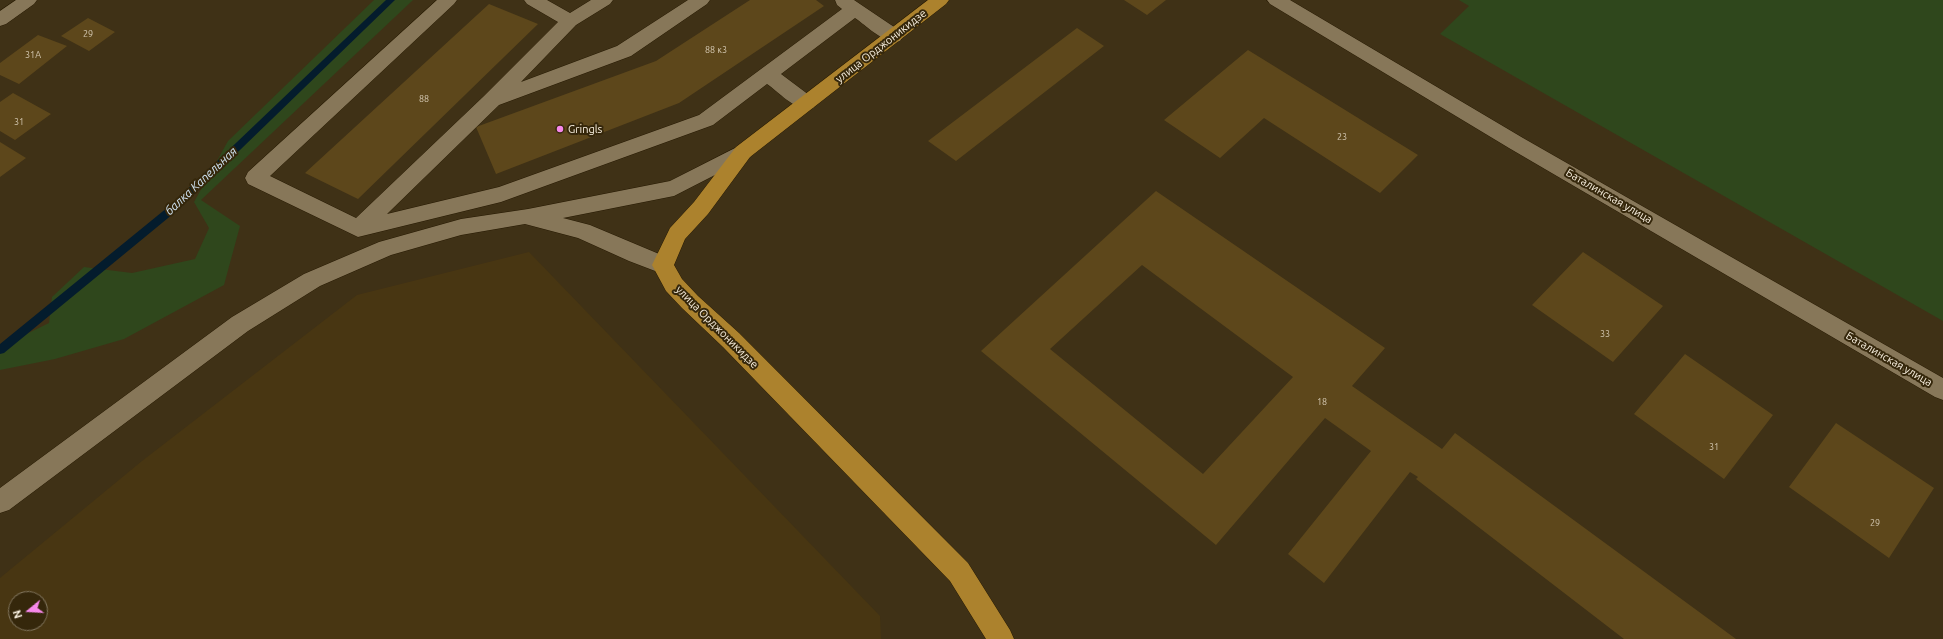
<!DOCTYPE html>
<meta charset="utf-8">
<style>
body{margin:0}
#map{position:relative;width:1943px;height:639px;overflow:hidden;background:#3f3116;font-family:Ubuntu,sans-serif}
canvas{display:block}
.north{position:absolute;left:8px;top:591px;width:40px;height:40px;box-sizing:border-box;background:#35270b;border:1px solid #837760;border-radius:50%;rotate:252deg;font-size:11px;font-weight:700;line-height:16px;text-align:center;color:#f9f0e0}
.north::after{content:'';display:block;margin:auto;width:14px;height:18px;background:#f788eb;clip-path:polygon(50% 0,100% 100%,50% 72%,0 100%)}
</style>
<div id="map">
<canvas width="1943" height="639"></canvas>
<div class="north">N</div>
</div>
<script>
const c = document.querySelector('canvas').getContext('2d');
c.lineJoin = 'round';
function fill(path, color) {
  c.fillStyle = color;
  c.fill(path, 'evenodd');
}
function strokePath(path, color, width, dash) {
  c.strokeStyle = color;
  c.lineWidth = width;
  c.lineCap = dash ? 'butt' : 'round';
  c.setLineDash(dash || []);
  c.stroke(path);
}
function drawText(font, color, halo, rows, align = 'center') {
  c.font = font + ' Ubuntu,sans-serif';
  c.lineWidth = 4;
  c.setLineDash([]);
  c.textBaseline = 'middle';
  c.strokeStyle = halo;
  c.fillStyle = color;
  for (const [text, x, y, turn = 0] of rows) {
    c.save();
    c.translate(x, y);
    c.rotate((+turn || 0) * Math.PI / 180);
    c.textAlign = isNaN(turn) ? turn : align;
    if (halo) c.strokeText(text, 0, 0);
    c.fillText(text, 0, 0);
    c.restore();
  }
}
const built = new Path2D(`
 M529,252l351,364 1,23h-881v-61l142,-117 215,-166zM16,599h24v24h-24z`);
const green = new Path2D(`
 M374,0h39l-212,200 39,26 -16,59 -100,54 -69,20 -55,11v-23l49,-24 3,-26 32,-30 48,6 63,-14 14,-31 -15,-26 34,-61z
 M1459,0h484v321l-503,-287 29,-28z`);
const stream = new Path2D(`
 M386,0h9l-216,209 -175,144 -4,1v-10l173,-141z`);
const building = new Path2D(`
 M750,0h66l8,6 -145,97 -183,71 -20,-47 180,-66z
 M1124,0h42l-19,15z
 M489,4l49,20 -180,175 -53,-26z
 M88,18l27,14 -26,19 -28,-15z
 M1077,28l27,18 -148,115 -28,-20z
 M38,35l29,11 -48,38 -19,-9v-12z
 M1248,50l170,105 -38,38 -116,-75 -44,40 -56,-38z
 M13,93l38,21 -36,26 -15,-9v-29z
 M0,142l26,16 -26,19z
 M1156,191l229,157 -33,38 90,63 13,-16 281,206h-112l-208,-160 2,-2 -8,-5 -86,111 -36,-29 83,-103 -46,-33 -109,127 -235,-194zM1142,265l151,112 -90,97 -153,-125z
 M1583,252l80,54 -50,56 -81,-57z
 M1685,354l88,61 -49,64 -90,-65z
 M1836,423l98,65 -45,70 -100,-71z`);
const minor = new Path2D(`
 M16,0h21l-3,4 -28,20 -6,2v-15z
 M437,0h20l-3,4 -184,172 86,42 128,-122 74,-74 -31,-18 -3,-4h23l23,13 21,-13h22l-3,4 -34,21 -55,57 96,-36 71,-46h22l-3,4 -76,52 -132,49 -112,109 112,-27 200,-72 143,-106 -5,-4 -2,-5h19l46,31 3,5 -3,5c-15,4 -32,-14 -45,-23l-74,56 32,24 3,5 -3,5c-16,5 -33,-15 -46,-24l-54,41 -212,77 -143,35 -110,-53 -3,-6 3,-6z
 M1267,0h23l233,138 420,240v22l-8,-3 -426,-249 -239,-144z
 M743,144l7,3 3,5 -3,5 -76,39 -111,22 27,7 81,34 3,6 -3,6 -8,3 -34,-13 -51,-23 -53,-14 -64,11 -70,20 -71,31 -72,45 -239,179 -9,3v-25l232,-171 72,-43 75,-32 82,-23 67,-10 142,-28z`);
const major = new Path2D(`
 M928,0h21l-3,4 -196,153 -42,57 -23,25 -11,26 8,14 16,17 41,37 229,230 42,67 4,9h-28l-36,-58 -227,-234 -41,-39 -16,-17 -14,-26 18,-37 24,-26 42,-55z`);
const markers = [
 [560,129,4,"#f788eb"]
];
const numberNames = [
 ["29",88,34],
 ["88 к3",716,50],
 ["31А",33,55],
 ["88",424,99],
 ["31",19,122],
 ["23",1342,137],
 ["33",1605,334],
 ["18",1322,402],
 ["31",1714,447],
 ["29",1875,523]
];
const streetNames = [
 ["улица Орджоникидзе",881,46,-38],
 ["Баталинская улица",1609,196,30],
 ["улица Орджоникидзе",717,327,45],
 ["Баталинская улица",1889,359,30]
];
const poiNames = [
 ["Gringls",568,129]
];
const waterNames = [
 ["балка Капельная",201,181,-43]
];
fill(built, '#483612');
fill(green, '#2f471c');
fill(stream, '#041c2d');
fill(building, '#5d471b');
strokePath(minor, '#261900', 1);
strokePath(major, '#261900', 1);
fill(minor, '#877759');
fill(major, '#ac822d');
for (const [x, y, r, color] of markers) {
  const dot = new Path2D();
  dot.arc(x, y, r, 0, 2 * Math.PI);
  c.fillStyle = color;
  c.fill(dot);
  strokePath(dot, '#35270b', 1.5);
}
drawText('9px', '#d2c6af', null, numberNames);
drawText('11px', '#f9f0e0', '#35270b', streetNames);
drawText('11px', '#f9f0e0', '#35270b', poiNames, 'left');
drawText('italic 12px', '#d1e4f3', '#35270b', waterNames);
</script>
